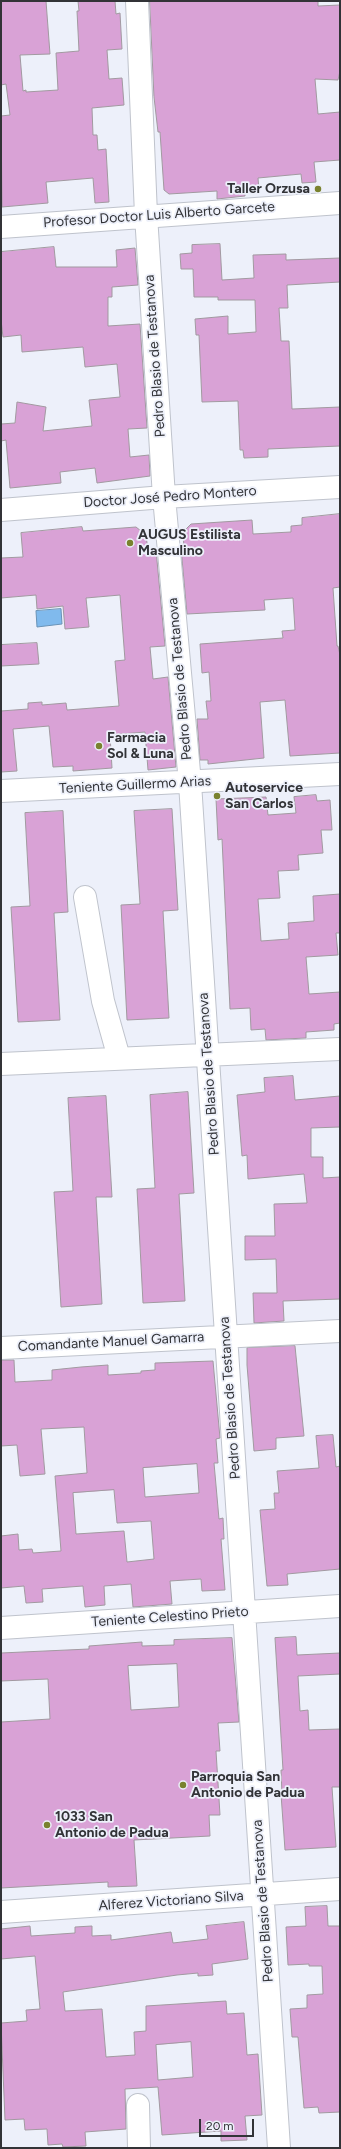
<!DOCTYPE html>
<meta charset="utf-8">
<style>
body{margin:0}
#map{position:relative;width:341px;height:2149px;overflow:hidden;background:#edf0fa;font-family:Figtree,sans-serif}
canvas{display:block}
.frame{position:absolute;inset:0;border:2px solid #323337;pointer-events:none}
.scale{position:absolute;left:199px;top:2119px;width:55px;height:18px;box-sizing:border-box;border:2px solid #323337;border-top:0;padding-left:5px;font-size:12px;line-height:14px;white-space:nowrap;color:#323337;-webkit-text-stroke:3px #edf0fa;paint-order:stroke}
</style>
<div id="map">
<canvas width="341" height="2149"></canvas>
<div class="frame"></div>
<div class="scale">20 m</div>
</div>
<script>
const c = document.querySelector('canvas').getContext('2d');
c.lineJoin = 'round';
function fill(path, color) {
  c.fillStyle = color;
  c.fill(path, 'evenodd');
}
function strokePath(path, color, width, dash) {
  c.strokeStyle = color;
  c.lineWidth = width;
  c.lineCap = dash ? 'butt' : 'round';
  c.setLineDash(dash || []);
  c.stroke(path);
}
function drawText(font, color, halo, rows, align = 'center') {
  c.font = font + ' Figtree,sans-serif';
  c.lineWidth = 3.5;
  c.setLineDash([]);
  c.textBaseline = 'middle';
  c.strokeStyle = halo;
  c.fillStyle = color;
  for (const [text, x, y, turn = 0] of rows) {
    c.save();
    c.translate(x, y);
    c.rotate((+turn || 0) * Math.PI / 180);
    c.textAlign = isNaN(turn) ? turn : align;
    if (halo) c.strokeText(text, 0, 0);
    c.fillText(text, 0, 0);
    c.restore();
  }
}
const water = new Path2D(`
 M61,609l1,15 -25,3 -1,-16z`);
const building = new Path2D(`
 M1,1h45l4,53 -30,1 3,36 3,-1v2l32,-2 -2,-37 23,-2 -2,-40h2l-1,-10h37l1,13 4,-1 2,36 -15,1 2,29 13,-1 2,27 -32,3 1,27h4l1,15 8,-1 3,53 -14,1 -2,-25 -47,4 2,21 -46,4 -1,-91 9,-1 -4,-31 -5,1z
 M150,1h168v5l22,-1v66l-2,9 -23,-1 3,35 22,-2v48l-26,2 2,20 -14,1 -1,-9 -43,4 1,12 -14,1v5l-28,3v-8l-48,3 -5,-4 -4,-58h-2l-4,-35z
 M220,244l2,36 32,-2 -1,-23 33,-1v6l54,-2v24l-53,3 1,23h-9l2,33h8l3,68 48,-2v39l-72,3v8l-24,1 -1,-8h-3l-2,-49 -36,1 -3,-67h-3l-1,-16 33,-3v18l28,-2 -1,-32h-37v-3h-24l-1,-28h-12l-1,-15 12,-1v-8z
 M54,247l2,20h61l-1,-17 19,-2 3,37 -26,2v10h-4v29l32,-2 7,104 -19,1 2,28 19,-2 1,21 -53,7 -2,-15 -35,4 1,11 -51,5 -4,-48 -5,1v-17l14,-1 2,-21 29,5 -3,24 49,-5 -3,-26 31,-3 -3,-33 -32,3 -2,-20 -61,5 -1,-17 -18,2 -2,-17v-68z
 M340,514v73l-7,1 4,58h1l2,9v98l-50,3 -5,-56 -25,2 4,56 -56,6v-4h-8l-3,-41h11l-2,-18h5l-2,-29 -7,1 -2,-29 83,-6 -1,-7 13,-1 -2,-32 -29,2 1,10 -78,4 -6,-66h3l-1,-16 8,-8 61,-4 1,14 38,-2v-6l11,-1v-7z
 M82,527l1,4 53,-4 10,8 2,16 8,-1 9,96 -15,1 3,32 15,-2 8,90 -28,3 -3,-38 -35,3 2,33 -39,3v-5l-20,1 -4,-41 -36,3 4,42 -16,1v-61l27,-2v-6l14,-1v3l24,-2 1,7 52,-4 -4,-45 10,-1 -5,-65 -34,3 3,29 -24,2 -2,-23 -26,3 -1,-14 -35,3v-40l22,-1 -2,-24z
 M37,643l2,21 -38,2v-21z
 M316,795l1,6 13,-1 2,30h-11l2,23 -25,2 1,15 -21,1 2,27 -22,1 3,42 28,-2 -1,-16 26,-2 -1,-25 27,-2v39h-4l2,22 -32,2 3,37 31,-2v31l-6,1v6l-28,2v6l-40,2 -1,-11 -14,1 -1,-22 -20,1 -8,-170 -4,1 -2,-41 50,-2 2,18 28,-2 -2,-16z
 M172,809l6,101 -15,1 6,107 -42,2 -6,-115 19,-1 -6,-93z
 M63,811l5,101 -14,1 6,107 -42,2 -7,-115 19,-1 -5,-93z
 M293,1076l2,24 45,-4v31l-29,1v29h12v21l17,-1v122l-57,2 1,20 -30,2 -1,-30h24l-1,-34 -31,1v-24h30l-1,-32 33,-1 -3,-29 -56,5 -1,-24 -5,1 -5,-61 28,-3 -1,-14z
 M188,1092l6,101 -15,1 6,107 -42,2 -6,-114 18,-1 -5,-93z
 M106,1096l6,101h-16l6,107 -41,3 -7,-115 19,-1 -5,-93z
 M295,1346l9,90 -28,2v11l-22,2 -7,-86v-17z
 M1,1360h13l1,22 37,-2v-10l29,-3 27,-2v10l33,-2v-2l14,-1v-7l58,-2 7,77 -4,1 2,24h-4l5,56 4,-1 1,21h-3l4,51 -23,1 -1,-12 -31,2 2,23 -39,3 -2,-23 -27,2 1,19 -20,2 -2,-21 -41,3 1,13 -17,1 -2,-17 -23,2v-52l17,-2 1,16 13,-1 1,4 28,-2 -6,-75 32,-3 -3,-46 -43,2 4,45 -25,2 -3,-31 -16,1zM197,1464l2,29 -54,4 -2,-29zM114,1490l3,33 34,-2 3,38 -27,3 -3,-31 -48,3 -3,-41z
 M333,1435l3,32 4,-1v103l-53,5 1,11 -21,1 -7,-76 15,-1 -1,-16h5l-2,-22 42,-3 -3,-32z
 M296,1637l1,18 43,-2v21l-42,2 2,35 8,-1 1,20 31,-1v58h-8l4,60 -51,3 -4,-56h1l-1,-24h2l-8,-132z
 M232,1638l7,84 -21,1 2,28h-4l4,64h-11l1,21 -76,4 3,46 -29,1v-5l-107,6v-166l49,-3 -2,-40 -47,2v-28l88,-4v-3l53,-4v4l32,-1v-5zM177,1664l2,43 -48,3 -3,-44z
 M327,1906l1,20h12v186l-21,1 -1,-6 -14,1 -6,-71h-6l-2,-28 17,-1v-13l16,-1 -1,-28h-13v-2l-21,1 -2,-38 20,-1 -1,-19z
 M244,1922l4,37 -36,5 1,11 -15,1v-3l-21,2 -114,17 2,19 37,-2 4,48 29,-2 -1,-23 12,-1v-25l80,-5 1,13 17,-1 3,42 11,-1 4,61 -17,1 2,24 -26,1v-10l-59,4 -4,-48 -33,2 1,40 -41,3 1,14 -23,1 -1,-3 -14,1 -1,-16 -22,1 -1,-11 -19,1 -4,-97 26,-2 -1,-11 14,-1 -5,-53 -34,3v-30l29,-3 1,10 44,-3v-6l17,-1v10l19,-1v5l60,-8 2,11 35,-4 -2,-13zM191,2042l2,35 -35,3 -2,-35z`);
const minor = new Path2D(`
 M137,1l9,214 18,282 26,286 89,1365
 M1,227l339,-24
 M1,510l163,-13 176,-10
 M1,791l339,-17
 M85,897l18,104 16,57
 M1,1064l339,-15
 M1,1348l339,-17
 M1,1628l339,-22
 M1,1912l339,-23
 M138,2105l1,43`);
const markers = [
 [318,189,4,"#79822e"],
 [130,543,4,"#79822e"],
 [99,746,4,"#79822e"],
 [217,796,4,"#79822e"],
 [183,1785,4,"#79822e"],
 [47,1825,4,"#79822e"]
];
const poiNames = [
 ["Taller Orzusa",310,189,"right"],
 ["AUGUS Estilista",138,535],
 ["Masculino",138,551],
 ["Farmacia",107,738],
 ["Sol & Luna",107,754],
 ["Autoservice",225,788],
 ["San Carlos",225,804],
 ["Parroquia San",191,1777],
 ["Antonio de Padua",191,1793],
 ["1033 San",55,1817],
 ["Antonio de Padua",55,1833]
];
const streetNames = [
 ["Profesor Doctor Luis Alberto Garcete",159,215,-4],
 ["Pedro Blasio de Testanova",155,356,-94],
 ["Doctor José Pedro Montero",170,497,-4],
 ["Pedro Blasio de Testanova",180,679,-95],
 ["Teniente Guillermo Arias",135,785,-3],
 ["Pedro Blasio de Testanova",209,1074,-94],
 ["Comandante Manuel Gamarra",111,1342,-3],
 ["Pedro Blasio de Testanova",230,1398,-94],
 ["Teniente Celestino Prieto",170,1617,-4],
 ["Alferez Victoriano Silva",171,1901,-4],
 ["Pedro Blasio de Testanova",263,1901,-94]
];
fill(water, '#80baed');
strokePath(water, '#6992b6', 1);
fill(building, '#d9a2d6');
strokePath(building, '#a199a0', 1);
strokePath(minor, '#bfc3cc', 24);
strokePath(minor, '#fff', 22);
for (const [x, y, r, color] of markers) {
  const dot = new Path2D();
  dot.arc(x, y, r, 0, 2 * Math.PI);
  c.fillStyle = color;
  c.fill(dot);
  strokePath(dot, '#edf0fa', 1.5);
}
drawText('bold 14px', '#323337', '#edf0fa', poiNames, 'left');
drawText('14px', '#323337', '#edf0fa', streetNames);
</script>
